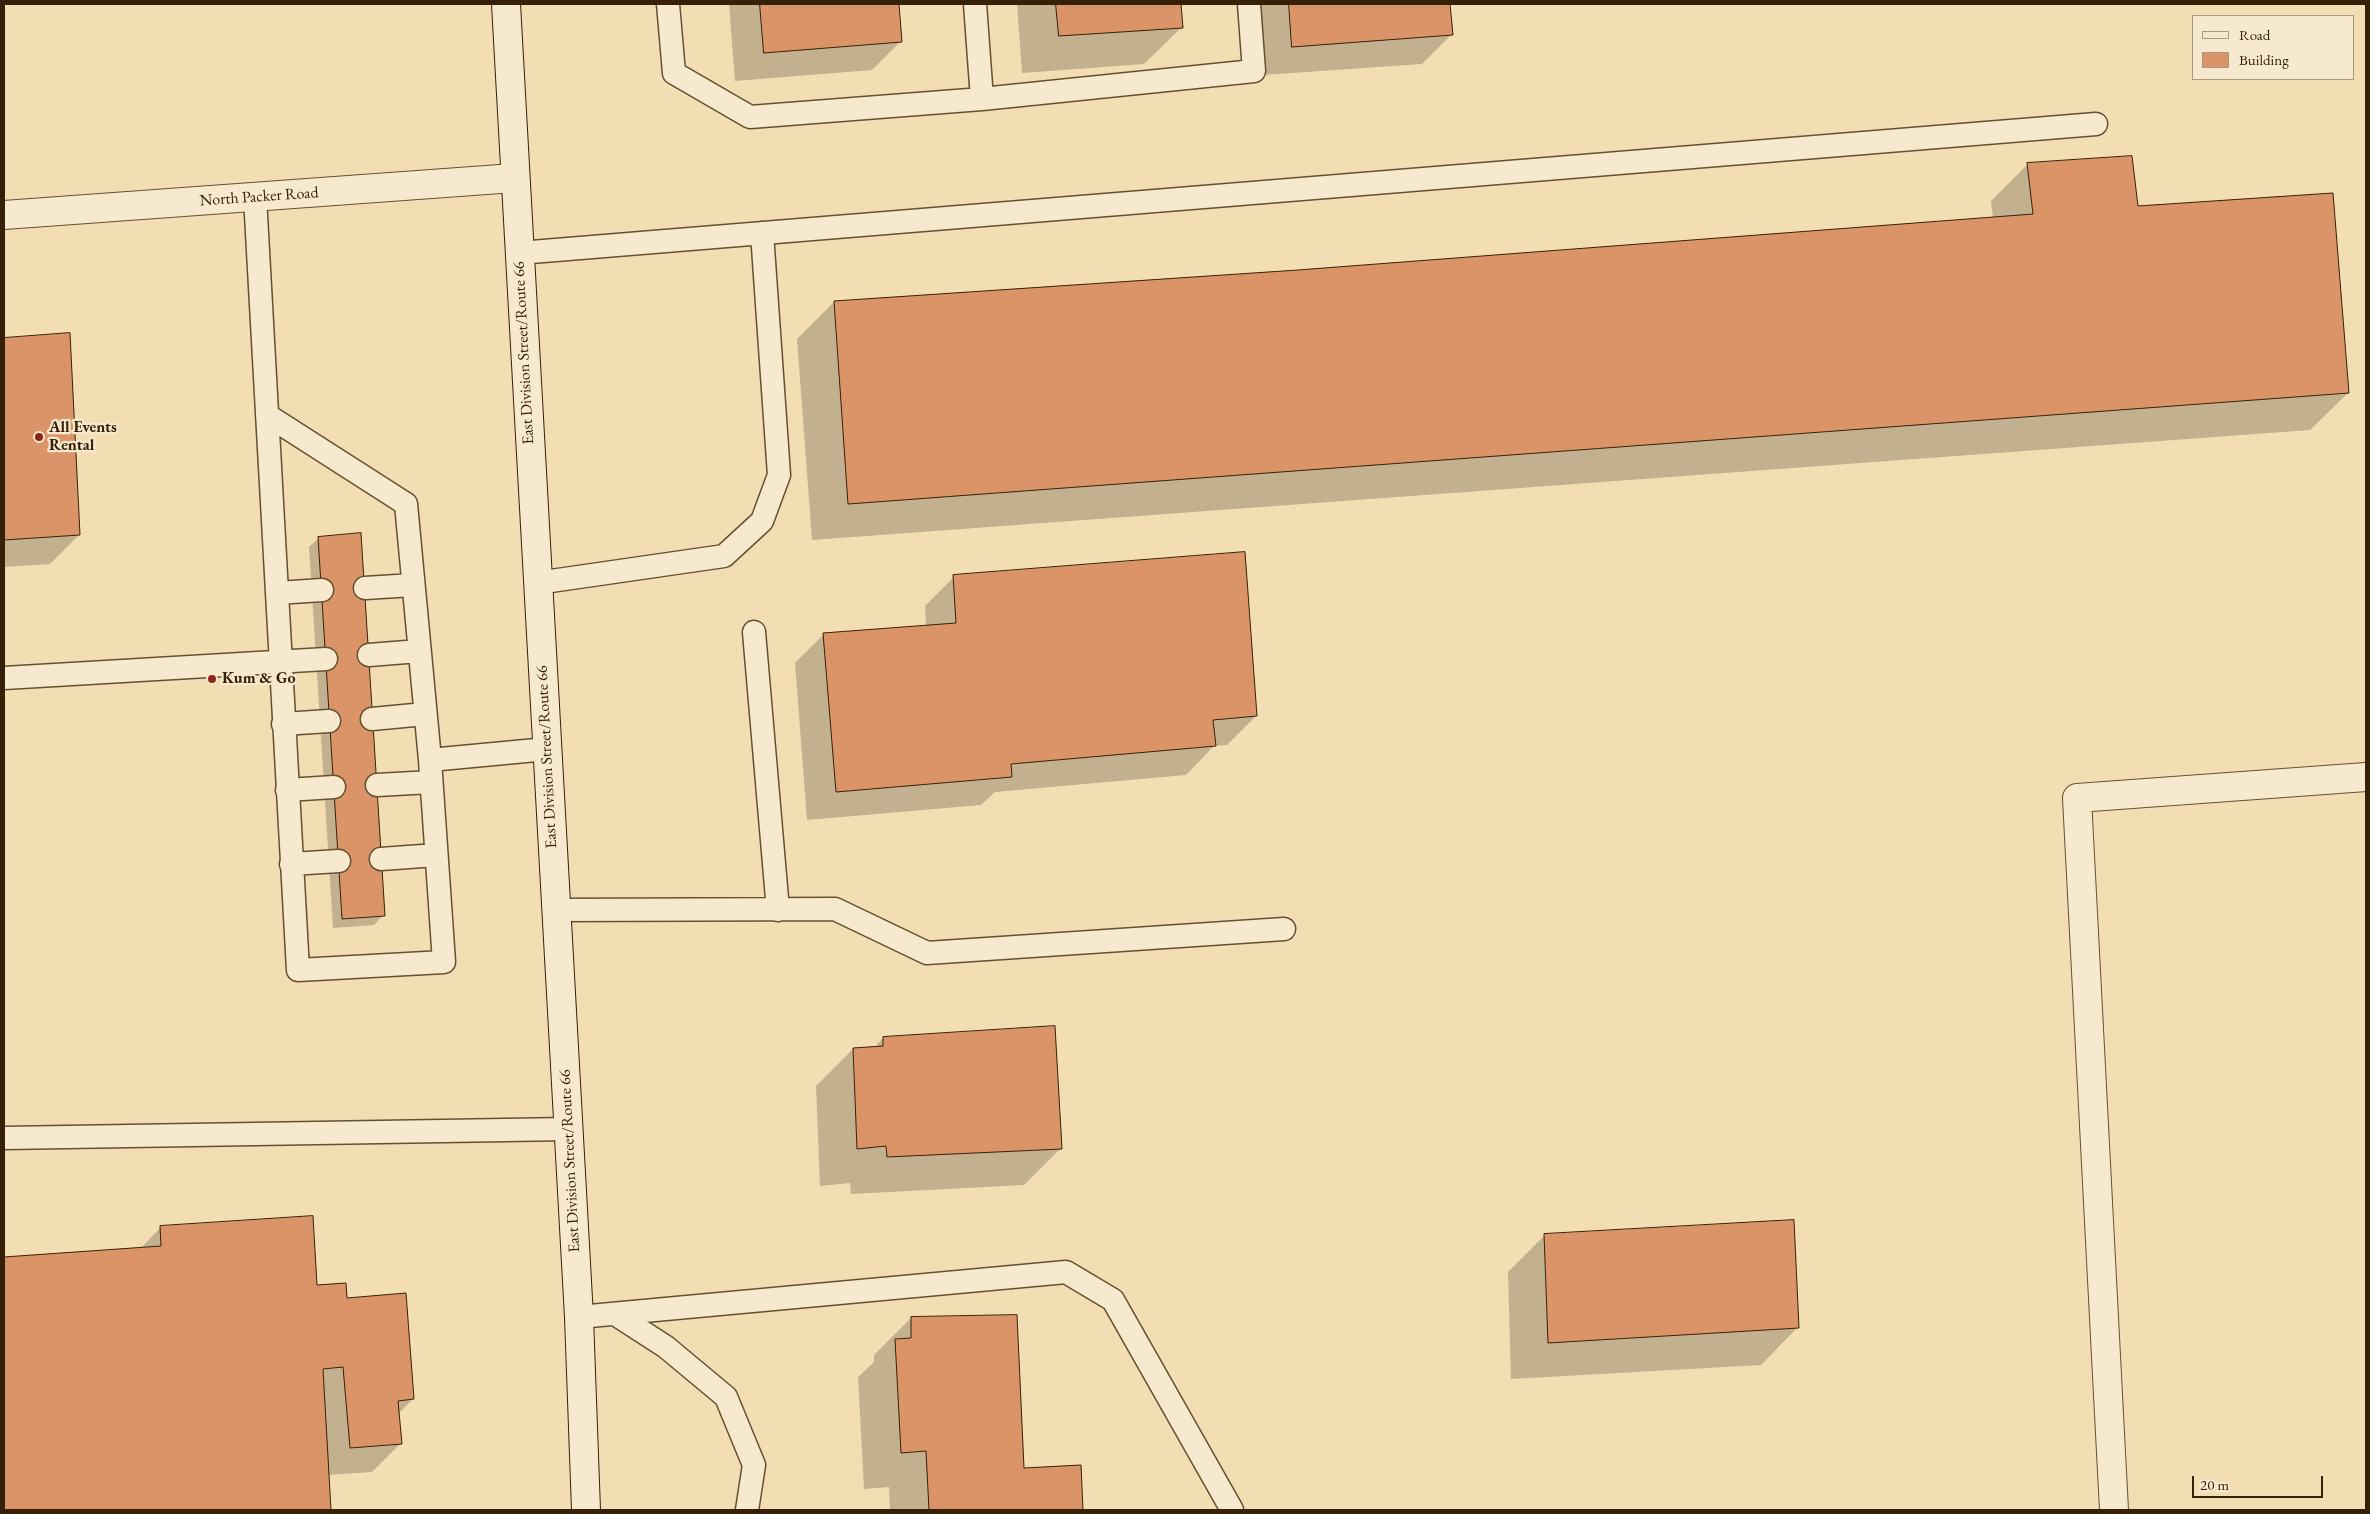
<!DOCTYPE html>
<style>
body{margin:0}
#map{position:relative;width:2370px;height:1514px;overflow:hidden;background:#f3ddb2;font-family:"EB Garamond",serif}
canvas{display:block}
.frame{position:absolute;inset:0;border:5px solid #362108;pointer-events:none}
.legend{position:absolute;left:2192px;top:15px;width:162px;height:65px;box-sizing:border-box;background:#f7e9cd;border:1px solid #aa997e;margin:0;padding:6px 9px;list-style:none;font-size:15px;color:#362108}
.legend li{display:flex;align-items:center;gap:10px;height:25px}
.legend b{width:25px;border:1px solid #aa997e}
.scale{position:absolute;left:2192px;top:1476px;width:131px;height:22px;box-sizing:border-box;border:2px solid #362108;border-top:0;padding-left:6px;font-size:15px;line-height:18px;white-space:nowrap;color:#362108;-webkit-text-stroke:4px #f7e9cd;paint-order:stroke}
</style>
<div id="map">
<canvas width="2370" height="1514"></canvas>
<div class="frame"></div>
<ul class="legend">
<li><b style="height:6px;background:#f7e9cd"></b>Road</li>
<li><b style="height:14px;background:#db9468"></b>Building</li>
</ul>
<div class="scale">20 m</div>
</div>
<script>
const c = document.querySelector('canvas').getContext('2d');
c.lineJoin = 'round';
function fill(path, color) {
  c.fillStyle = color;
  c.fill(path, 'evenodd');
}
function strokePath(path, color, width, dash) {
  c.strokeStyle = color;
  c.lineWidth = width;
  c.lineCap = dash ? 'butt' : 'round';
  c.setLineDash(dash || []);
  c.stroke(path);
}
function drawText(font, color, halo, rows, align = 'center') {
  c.font = font + ' "EB Garamond",serif';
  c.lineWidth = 4.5;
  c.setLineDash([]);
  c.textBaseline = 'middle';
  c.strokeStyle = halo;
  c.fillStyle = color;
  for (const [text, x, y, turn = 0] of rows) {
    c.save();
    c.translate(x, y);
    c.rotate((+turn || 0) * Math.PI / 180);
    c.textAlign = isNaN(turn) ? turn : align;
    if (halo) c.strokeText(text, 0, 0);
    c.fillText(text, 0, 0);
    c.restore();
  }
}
const shadow = new Path2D(`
 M729,4h169l3,37 -29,29 -137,11z
 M1017,4h163l2,23 -38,37 -122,9z
 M1258,4h191l2,31 -29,29 -159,11z
 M2028,164l109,44 211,185 -38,37 -1498,110 -15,-201 37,-37 464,-31 695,-53 -2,-17z
 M68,335l11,200 -29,29 -46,3v-228z
 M319,538l64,377 -9,10 -41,3 -24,-381z
 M954,577l302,139 -29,29 -13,1 -28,29 -191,17 -14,13 -174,15 -12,-157 29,-29 102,-8 -1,-20z
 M883,1038l178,110 -37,37 -173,9 -1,-11 -30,3 -4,-100 37,-37 21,-1z
 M161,1227l185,72 67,100 -15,15 3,29 -29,29 -44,3 2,35h-326v-252l136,-9z
 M1545,1235l253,92 -37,38 -250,14 -3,-107z
 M911,1318l111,151 57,-2 2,43h-191l-1,-23 -25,2 -6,-112 16,-15v-7z`);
const building = new Path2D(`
 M760,4h139l3,38 -138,11z
 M1056,4h125l2,24 -124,8z
 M1289,4h161l3,31 -161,12z
 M2132,156l6,50 195,-13 16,200 -1501,111 -14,-203 464,-31 735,-56 -6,-51z
 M70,333l10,202 -76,5v-202z
 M361,533l24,383 -43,3 -24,-382z
 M1245,552l12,164 -44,4 3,26 -205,18 1,13 -176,15 -13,-159 133,-10 -3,-48z
 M1055,1026l7,123 -175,8 -1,-11 -29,3 -4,-101 30,-2v-9z
 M313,1216l4,69 29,-2 1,15 59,-5 8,106 -16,2 4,43 -52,4 -7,-81 -20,2 8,141h-327v-253l157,-11 -1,-20z
 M1794,1220l5,108 -251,15 -4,-109z
 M1017,1315l7,153 57,-3 2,45h-154l-3,-59 -25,2 -6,-114 16,-1v-21z`);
const service = new Path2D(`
 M668,4l6,69 76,44 232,-18 272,-28 -5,-67
 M975,4l7,95
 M255,197l43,773 146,-8 -14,-202
 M519,253l1577,-129
 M267,415l139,89 24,256 117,-11
 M537,583l187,-27 38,-35 17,-46 -17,-242
 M365,588l48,-3
 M277,593l45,-3
 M754,632l24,278
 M369,655l50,-4
 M4,678l322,-19
 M372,719l53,-5
 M283,724l46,-3
 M377,785l54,-3
 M287,790l47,-3
 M381,859l55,-4
 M291,864l48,-3
 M556,910l279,-1 92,44 357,-24
 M4,1138l564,-9
 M615,1314l51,33 60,50 28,68 -7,45
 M579,1317l487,-45 47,28 119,210`);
const minor = new Path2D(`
 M2114,1510l-37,-712 289,-21`);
const tertiary = new Path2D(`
 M4,215l510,-37`);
const secondary = new Path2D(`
 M506,4l73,1313 7,193`);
const markers = [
 [39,437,5,"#8f2418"],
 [212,679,5,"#8f2418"]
];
const streetNames = [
 ["North Packer Road",259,197,-4],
 ["East Division Street/Route 66",524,353,-93],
 ["East Division Street/Route 66",547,757,-93],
 ["East Division Street/Route 66",570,1161,-93]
];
const poiNames = [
 ["All Events",49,428],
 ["Rental",49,446],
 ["Kum & Go",222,679]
];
fill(shadow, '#0003');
fill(building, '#db9468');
strokePath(building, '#362108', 1);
strokePath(service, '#655032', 25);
strokePath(minor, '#655032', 30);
strokePath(tertiary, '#655032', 30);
strokePath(secondary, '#362108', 30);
strokePath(service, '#f7e9cd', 22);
strokePath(minor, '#f7e9cd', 28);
strokePath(tertiary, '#f7e9cd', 28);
strokePath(secondary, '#f7e9cd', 28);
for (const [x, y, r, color] of markers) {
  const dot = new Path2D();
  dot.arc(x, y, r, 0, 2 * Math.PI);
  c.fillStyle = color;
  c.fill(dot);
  strokePath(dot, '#f7e9cd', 2);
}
drawText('16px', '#362108', '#f7e9cd', streetNames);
drawText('bold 16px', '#362108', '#f7e9cd', poiNames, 'left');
</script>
